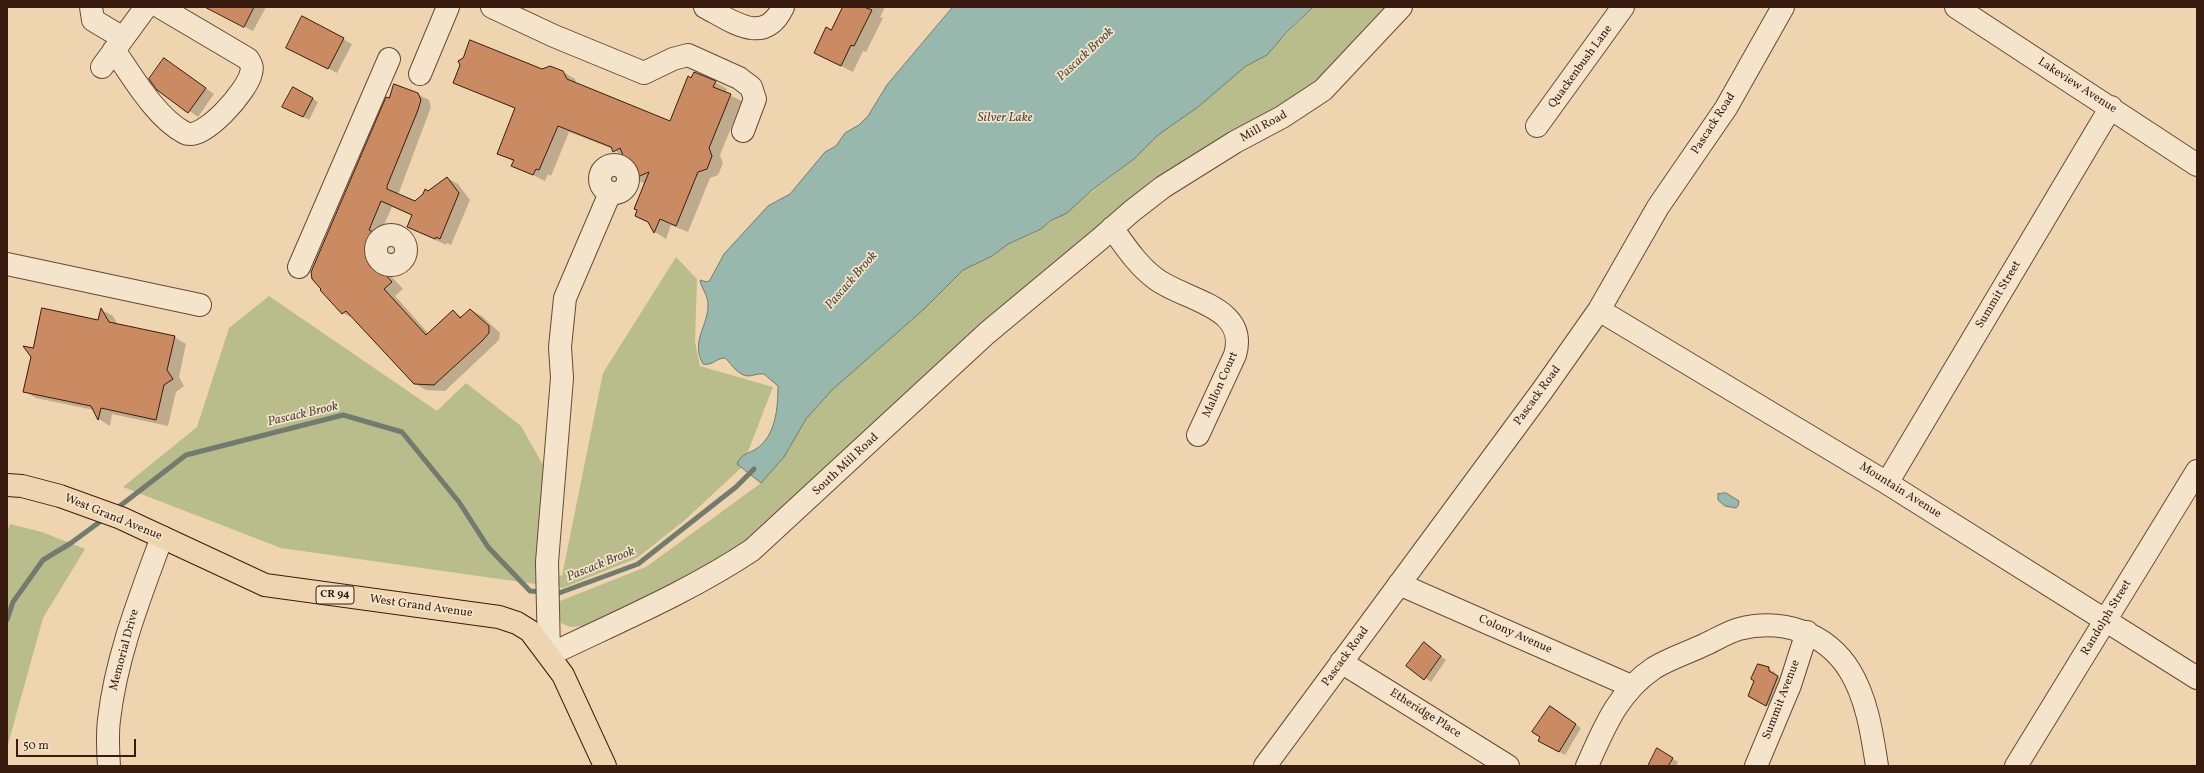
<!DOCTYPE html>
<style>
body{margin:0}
#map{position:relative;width:2204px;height:773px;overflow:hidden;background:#eed5af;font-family:Vollkorn,serif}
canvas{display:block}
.frame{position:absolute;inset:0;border:8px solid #391c0f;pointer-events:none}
.scale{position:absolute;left:16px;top:739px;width:120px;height:18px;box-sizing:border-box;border:2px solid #391c0f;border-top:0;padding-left:5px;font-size:12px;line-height:14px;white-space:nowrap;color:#391c0f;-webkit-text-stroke:3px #f4e4cb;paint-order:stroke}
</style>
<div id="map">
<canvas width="2204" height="773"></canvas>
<div class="frame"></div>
<div class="scale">50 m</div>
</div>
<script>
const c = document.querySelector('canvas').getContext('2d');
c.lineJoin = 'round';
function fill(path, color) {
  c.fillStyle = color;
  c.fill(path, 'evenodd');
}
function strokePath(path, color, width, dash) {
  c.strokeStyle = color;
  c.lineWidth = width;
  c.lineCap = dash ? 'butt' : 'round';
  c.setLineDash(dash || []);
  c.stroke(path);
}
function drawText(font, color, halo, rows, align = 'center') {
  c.font = font + ' Vollkorn,serif';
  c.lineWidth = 3.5;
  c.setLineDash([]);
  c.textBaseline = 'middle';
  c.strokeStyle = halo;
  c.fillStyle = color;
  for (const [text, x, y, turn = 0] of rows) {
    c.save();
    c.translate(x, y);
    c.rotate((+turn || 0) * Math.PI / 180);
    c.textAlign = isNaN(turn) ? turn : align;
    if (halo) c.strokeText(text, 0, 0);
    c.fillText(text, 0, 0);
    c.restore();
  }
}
const green = new Path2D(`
 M1313,7h74l-53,59 -40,31 -141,82 -212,184 -180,172 -58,39 -119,52 -14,1 -9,-4 -3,-11 2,-11 86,-34 115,-84 23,-26 22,-38 26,-29 92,-81 39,-39 29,-14 16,-12 26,-11 43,-30 57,-44 24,-24 40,-28 48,-41 17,-9z
 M676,257l21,22 -2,63 5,24 73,21 -31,80 -57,53 -48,38 -74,30 -282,-40 -158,-61 74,-60 32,-99 40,-32 168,115 29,-28 55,43 26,46 -7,98 22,6 41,-203z
 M10,524l32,8 43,17 -42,69 -36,130v-216z`);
const water = new Path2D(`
 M953,7h360l-28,27 -18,21 -21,11 -48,41 -40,28 -24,24 -42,31 -25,23 -17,8 -9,8 -33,15 -16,12 -29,14 -39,39 -92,81 -26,29 -22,38 -23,26 -24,-19c3,-9 12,-11 19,-15 20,-13 22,-42 22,-63l-14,-12c-6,-1 -11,2 -16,2 -11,-1 -16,-12 -23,-18 -9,0 -12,8 -22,6 -13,-23 6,-39 5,-60 0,-9 -7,-16 -8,-24l7,2 3,-2 14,-26 44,-48 22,-12 35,-42 11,-6 9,-13 14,-8 9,-9 19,-31z
 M1726,493l13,8 -1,5 -2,2 -11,-2 -7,-6v-6z`);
const shadow = new Path2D(`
 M207,7h59l-13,24z
 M844,7h41l-5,10 3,1 -17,34 -3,-1 -10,21 -26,-13 5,-28z
 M343,39l9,5 -15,29 -42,-22z
 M164,59l50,35 -16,23 -40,-28z
 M542,70l21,2 12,7 2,6 93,37 45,-40 12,7 -2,4 17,8 -22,54 3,8 -5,12 -8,3 -22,54 -17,-7 -5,14 -11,-7 -5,-9 -14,-7 9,-32 -11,-6 -9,-20 -12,-9 -44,-17 -18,44 -3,-2 -3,7 -33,-16 2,-3 -16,-9 18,-44 -62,-27z
 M417,94l12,6 2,7 -33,88 17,7 32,-24 11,6 12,16 -19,45 -4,-2 -1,2 -38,-18 5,-11 -21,-9 -13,29 7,4 -3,7 17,19 -10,9 13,14 -8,7 34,38 24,-22 10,5 8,-7 11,6 18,17 -1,7 -54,51 -19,-1 -12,-7 -59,-64 -12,-6 -22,-23z
 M312,98l6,4 -9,18 -20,-10z
 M102,310l11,6 5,9 56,12 12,7 -7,33 5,9 -8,6 -8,34 -56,-12 -2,12 -11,-7 -5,-9 -58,-12 -12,-7 10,-42 65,-28z
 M1424,644l22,16 -15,22 -23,-17z
 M1758,665l17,7v3l8,5 -11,28 -23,-12 6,-15z
 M1556,710l25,18 -16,27 -26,-15z
 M1657,749l21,13 -2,4h-27z`);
const stream = new Path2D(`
 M116,509l70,-54 157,-40 59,17 57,70 29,45 42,44 13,1
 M553,593h6l79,-29 98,-77 18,-18
 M7,620l6,-18 30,-42 28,-17 34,-25`);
const building = new Path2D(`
 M205,7h49l-10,20z
 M843,7h21l8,3 -18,36 -3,-1 -10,21 -27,-13 12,-26 5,3z
 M302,16l42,22 -16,31 -42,-21z
 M470,40l72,29 8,-3 13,5 4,8 103,42 18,-45 3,2 3,-6 22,9 -3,6 18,7 -22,54 3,8 -5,13 -9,3 -22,54 -16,-7 -6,14 -6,-11 -13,-6 2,-6 -3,-1 15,-37 -16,7 -13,-31 -7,4 -2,-5 -53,-21 -19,44 -3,-1 -3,6 -22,-9 3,-6 -17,-6 18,-46 -62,-25 7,-18 -2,-4 5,-3z
 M164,58l42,30 -18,25 -31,-23 -8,-11z
 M394,84l24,9 3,7 -3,10 -31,76v3l28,12 8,-7 2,-5 3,2 19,-14 12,16 -19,46 -4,-2 -1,2 -28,-12 5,-12 -31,-14 -12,29 6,3 -3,7 18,20 -10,9 12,13 -8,7 42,46 27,-25 7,8 10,-9 19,17v7l-7,8 -48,44 -20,-1 -68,-73 -4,3 -22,-24 1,-1 -9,-10 -1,-7 75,-175 3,1z
 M293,87l20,11 -10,19 -21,-10z
 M42,308l56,12 3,-12 8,14 66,14 -8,34 6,9 -9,6 -8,35 -55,-12 -3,12 -7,-14 -68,-14 8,-35 -8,-11 10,2z
 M1424,642l17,14 -17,24 -18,-14z
 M1758,664l11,3v4l9,5 -12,30 -18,-10 6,-15 -3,-2z
 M1550,706l26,18 -17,28 -21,-11 2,-4 -8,-5z
 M1657,748l16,10 -5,8h-20z`);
const minor = new Path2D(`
 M91,7l2,13 30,18
 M492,7l62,29 90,37 29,-14 15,-4 51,23 12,9 4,12 -12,32
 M705,7c27,14 59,40 78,0
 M1956,7l241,158
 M114,50c18,26 42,68 71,83 18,9 63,-43 66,-60 2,-6 0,-9 -3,-14l-88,-52
 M102,67l44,-60
 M420,74l28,-67
 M1537,126l86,-119
 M600 179a14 14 0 1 1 28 0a14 14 0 1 1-28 0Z
 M610,193l-45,105 -5,49 2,31 -15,184 2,93c68,-33 140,-63 203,-105l235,-217 113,-94 32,-28 31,-24 72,-45 47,-25 41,-27 78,-83
 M1112,228c13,18 26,38 44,51 30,22 93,27 79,76l-37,80
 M376 250a15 15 0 1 1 30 0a15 15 0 1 1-30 0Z
 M7,264l193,41
 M299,267l90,-208
 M1599,310l288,173 310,195
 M1887,483l224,-376
 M1399,584l232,102
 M1341,662l167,104
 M109,766c-1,-15 -2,-31 0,-46 7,-63 31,-123 53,-183
 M1265,766l277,-375 57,-81 59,-103 68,-99 57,-101
 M1587,766c17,-38 31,-74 67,-98 16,-10 36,-16 52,-24 11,-5 22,-12 33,-15 43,-11 87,3 111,42 17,28 22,63 27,95
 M1756,766l34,-81 17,-53
 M2016,766l181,-295`);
const major = new Path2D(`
 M7,485l15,1 38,10 61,22 144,67 234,32 18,6 13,8 33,44 42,91`);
const shields = [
 [335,595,38]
];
const shieldNames = [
 ["CR 94",335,595]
];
const streetNames = [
 ["Quackenbush Lane",1581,67,-54],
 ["Lakeview Avenue",2077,86,33],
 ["Pascack Road",1714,124,-57],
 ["Mill Road",1264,127,-29],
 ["Summit Street",1999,295,-59],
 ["Mallon Court",1221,385,-66],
 ["Pascack Road",1538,396,-54],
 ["South Mill Road",846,465,-43],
 ["Mountain Avenue",1900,491,32],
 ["West Grand Avenue",113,518,22],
 ["West Grand Avenue",421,607,8],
 ["Randolph Street",2107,618,-59],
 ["Colony Avenue",1515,635,24],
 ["Memorial Drive",125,650,-75],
 ["Pascack Road",1346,657,-54],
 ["Summit Avenue",1782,700,-69],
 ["Etheridge Place",1425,714,32]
];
const waterNames = [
 ["Pascack Brook",1086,55,-43],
 ["Silver Lake",1005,119],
 ["Pascack Brook",852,281,-49],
 ["Pascack Brook",303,415,-13],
 ["Pascack Brook",601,565,-22]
];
fill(green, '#b8bd8b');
fill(water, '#99b8ad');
strokePath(water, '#737a6e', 1);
fill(shadow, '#0003');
strokePath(stream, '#737a6e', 5);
fill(building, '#cb8b62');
strokePath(building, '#391c0f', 1);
strokePath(minor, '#664a37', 24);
strokePath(major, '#391c0f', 24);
strokePath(minor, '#f4e4cb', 22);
strokePath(major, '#eed5af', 22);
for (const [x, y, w] of shields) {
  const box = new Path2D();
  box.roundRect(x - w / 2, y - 9, w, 18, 3);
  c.fillStyle = '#f4e4cb';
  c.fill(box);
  strokePath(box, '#391c0f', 1);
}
drawText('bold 11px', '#391c0f', null, shieldNames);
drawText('12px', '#391c0f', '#f4e4cb', streetNames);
drawText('italic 13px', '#564b3e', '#f4e4cb', waterNames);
</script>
